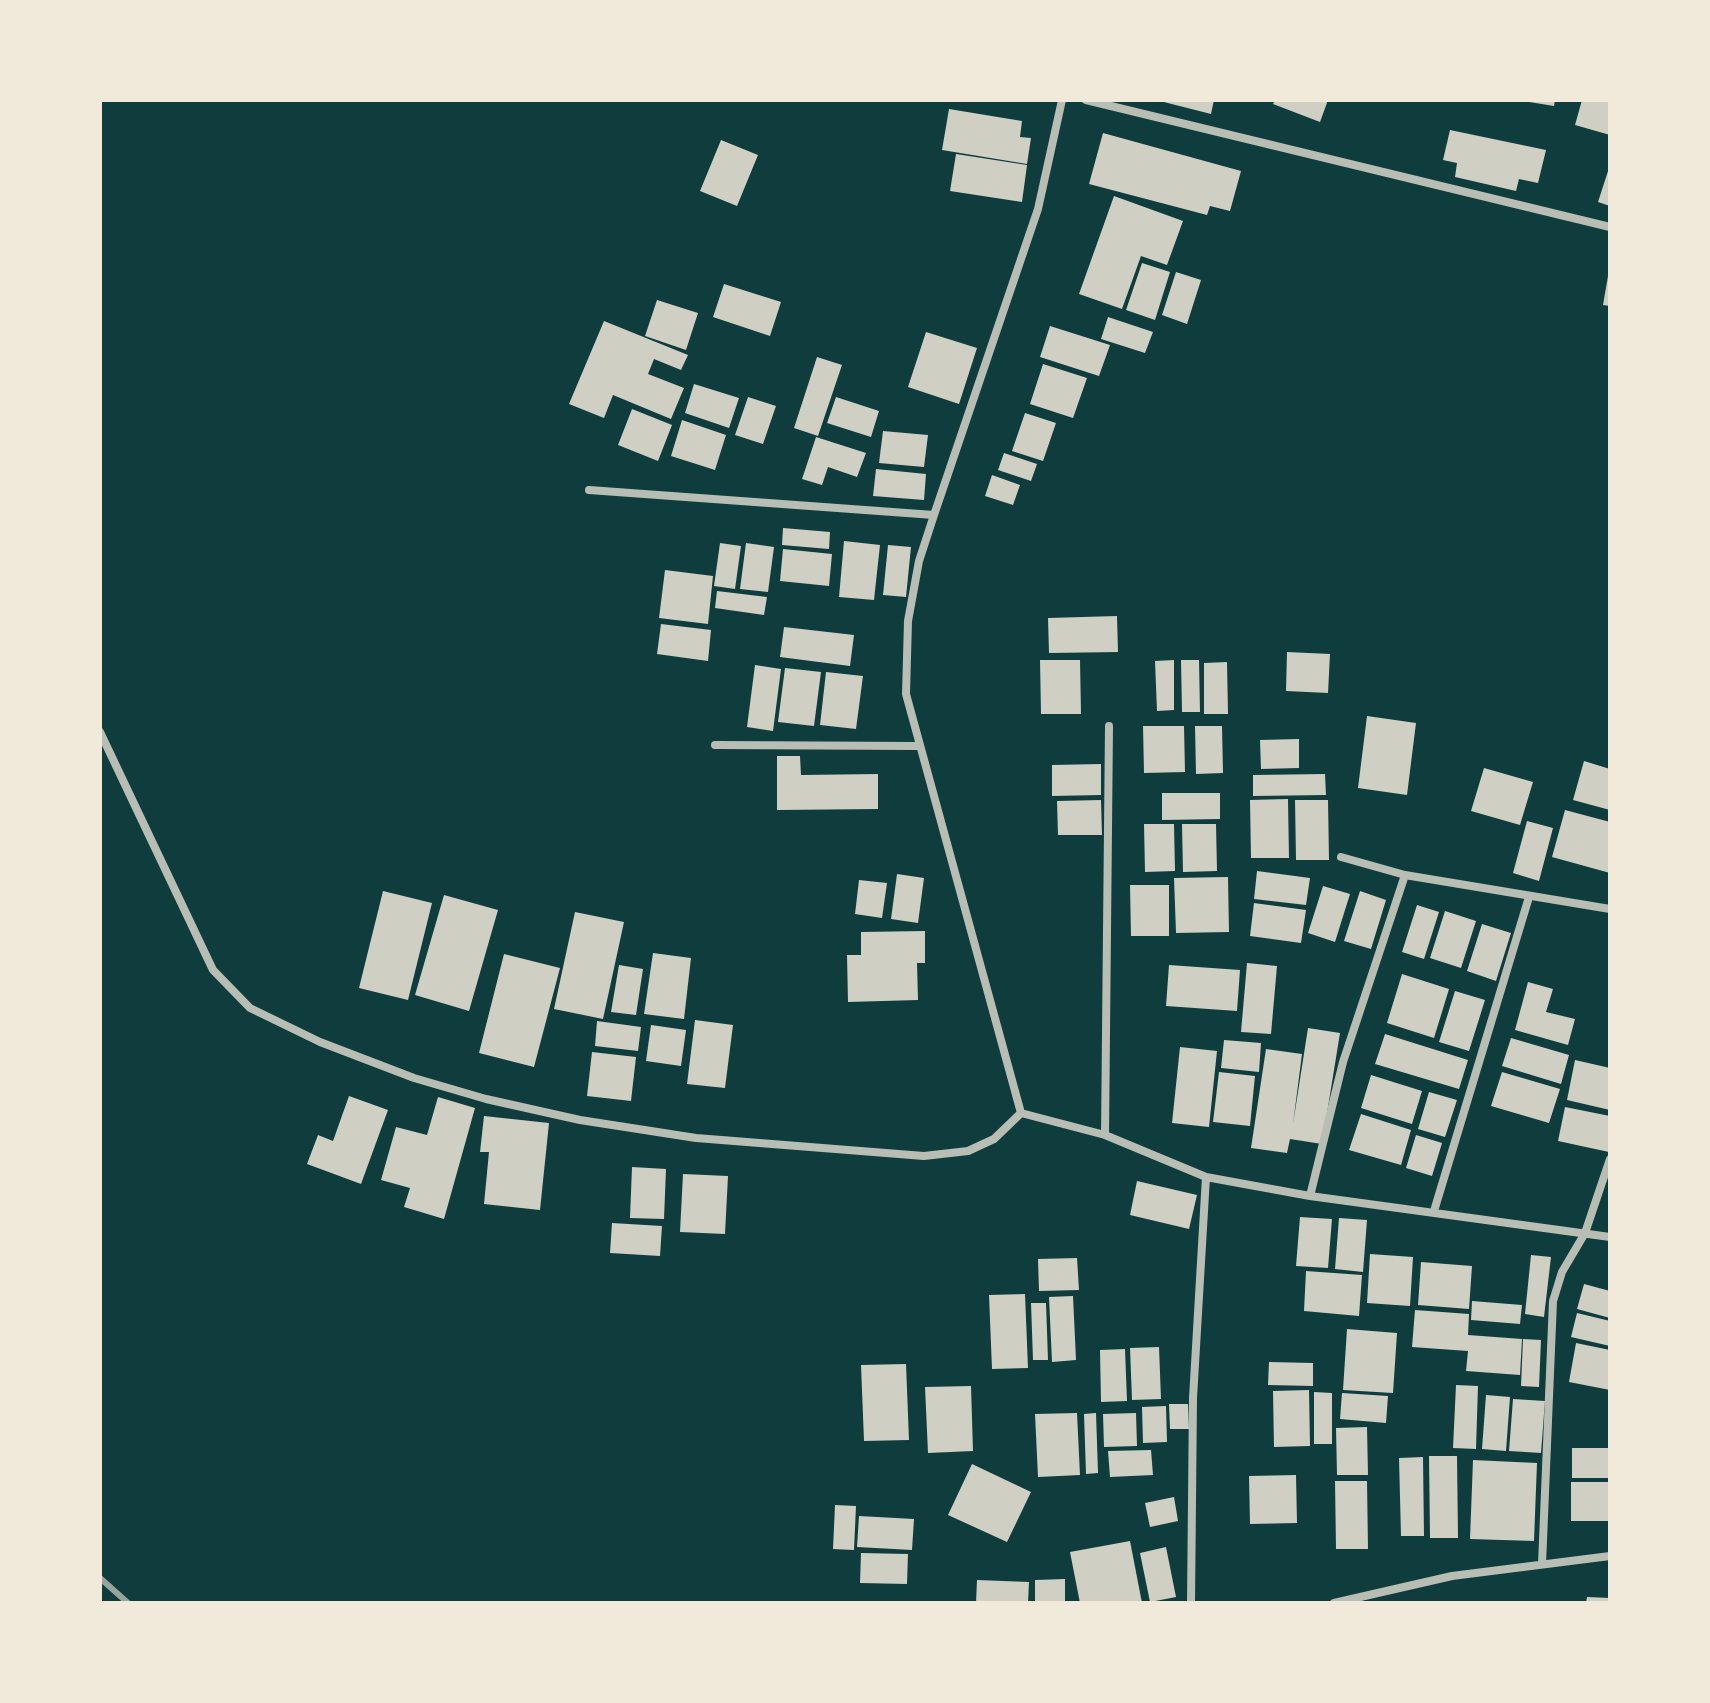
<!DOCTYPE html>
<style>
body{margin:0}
#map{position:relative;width:1710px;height:1703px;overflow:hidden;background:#0f3d3e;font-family:Cabin,sans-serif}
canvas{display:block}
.frame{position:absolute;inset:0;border:102px solid #f1e9da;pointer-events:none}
</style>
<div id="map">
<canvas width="1710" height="1703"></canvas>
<div class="frame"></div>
</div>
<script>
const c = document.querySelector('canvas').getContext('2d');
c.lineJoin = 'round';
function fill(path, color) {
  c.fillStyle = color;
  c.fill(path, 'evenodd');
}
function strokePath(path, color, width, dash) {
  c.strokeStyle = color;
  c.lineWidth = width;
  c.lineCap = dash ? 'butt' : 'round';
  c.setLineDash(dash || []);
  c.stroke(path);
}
const building = new Path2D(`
 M1156,100h58l-3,14z
 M1275,100h53l-8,22 -47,-18z
 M1517,100h38l-1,6z
 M1582,100h28v35l-35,-10z
 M949,109l73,12 -2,16 11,1 -4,26 -85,-14z
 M1450,130l96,20 -8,33 -19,-4 -3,12 -61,-14 2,-14 -14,-3z
 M1103,133l138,38 -11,40 -20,-5 -3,9 -118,-31z
 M721,140l37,15 -21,51 -37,-15z
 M956,154l71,11 -5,37 -72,-11z
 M1609,168h1v38l-12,-4z
 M1114,196l69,25 -16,44 -26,-9 -19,53 -43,-15z
 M1142,263l28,9 -15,48 -29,-10z
 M1176,272l25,8 -14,44 -25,-9z
 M1608,276l2,1v29l-7,-1z
 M724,284l57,18 -11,34 -57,-19z
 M657,300l41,13 -12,37 -41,-14z
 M1108,317l45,15 -8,21 -44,-14z
 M604,321l84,34 -7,15 -27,-11 -6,15 36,14 -13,31 -58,-24 -9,23 -35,-14z
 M1050,326l60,19 -11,31 -59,-19z
 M926,332l51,16 -18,56 -51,-17z
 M817,357l25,8 -24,71 -24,-8z
 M1043,364l44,14 -14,40 -43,-14z
 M694,384l45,14 -10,30 -44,-15z
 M748,397l28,9 -13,38 -28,-9z
 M836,397l43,14 -8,26 -44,-14z
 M632,409l40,16 -14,36 -40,-16z
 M1025,413l31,10 -13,38 -31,-10z
 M682,420l44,15 -11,35 -44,-14z
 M883,431l45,4 -4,32 -45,-4z
 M816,437l50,16 -9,24 -29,-10 -6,18 -20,-6z
 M1004,453l33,11 -6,17 -33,-11z
 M876,469l50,5 -2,26 -51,-4z
 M992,475l28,10 -7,20 -28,-9z
 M783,528l47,4 -1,17 -47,-4z
 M844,541l36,4 -6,55 -35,-3z
 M720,543l21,3 -6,43 -21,-3z
 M746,543l28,4 -6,45 -28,-3z
 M888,545l23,2 -5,50 -23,-2z
 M783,549l49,5 -3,32 -49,-5z
 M665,570l48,6 -5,48 -49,-6z
 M717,591l50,6 -3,18 -49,-7z
 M1117,616l1,36 -69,1 -1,-35z
 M661,624l50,6 -3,31 -51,-7z
 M784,627l70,8 -4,31 -70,-9z
 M1287,652l43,2 -2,39 -42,-2z
 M1040,660h40l1,54h-40z
 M1174,660v50l-17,1 -2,-50z
 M1181,660h18l1,52h-18z
 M1227,662l1,52h-24v-51z
 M755,665l26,4 -8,62 -26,-4z
 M785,668l36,4 -7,54 -36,-4z
 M826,672l37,4 -7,53 -36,-4z
 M1367,716l49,7 -9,72 -49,-7z
 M1143,726h41l1,46 -41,1z
 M1195,726h27l1,47 -27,1z
 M1299,739v29l-38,1 -1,-29z
 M777,756h23l1,19 77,-1v35l-101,1z
 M1584,761l26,8v41l-37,-10z
 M1101,764v31l-49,1v-31z
 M1484,768l49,14 -13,43 -49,-14z
 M1325,774l1,21 -73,1v-21z
 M1162,793h58v26l-58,1z
 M1288,799l1,59h-38l-1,-58z
 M1101,800l1,35h-44l-1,-34z
 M1295,800h33l1,60h-33z
 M1565,810l45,12v51l-58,-16z
 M1527,821l26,7 -14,53 -26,-8z
 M1144,824h30l1,47 -30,1z
 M1182,824h34l1,47 -34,1z
 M1257,871l53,7 -4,27 -52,-6z
 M897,874l27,4 -6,45 -27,-4z
 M1228,877l1,55 -53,1 -2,-55z
 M859,880l28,3 -5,35 -27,-4z
 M1130,885h39v51h-38z
 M1323,886l27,8 -15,48 -27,-9z
 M383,891l49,12 -24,97 -49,-12z
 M1360,891l26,9 -15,49 -27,-8z
 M444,895l54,15 -29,101 -54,-16z
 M1254,903l52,7 -5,33 -51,-7z
 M1417,905l22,7 -15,47 -22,-7z
 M1445,911l31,10 -15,47 -31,-10z
 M575,912l49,10 -21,97 -49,-10z
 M1482,924l29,9 -15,48 -29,-10z
 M925,931v32h-8l1,37 -70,2 -1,-47h14v-23z
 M653,953l38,5 -7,61 -40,-5z
 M504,954l56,14 -26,99 -55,-14z
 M1247,963l30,3 -6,68 -30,-2z
 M619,965l24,4 -7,46 -25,-3z
 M1169,965l71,5 -3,41 -71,-5z
 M1402,974l47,15 -15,49 -47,-15z
 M1528,982l25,7 -7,23 29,7 -7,26 -53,-15z
 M1455,991l30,9 -16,51 -30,-9z
 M695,1020l38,5 -8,63 -38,-4z
 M597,1021l44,6 -3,24 -43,-5z
 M651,1025l35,5 -5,36 -35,-5z
 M1308,1028l32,5 -18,111 -32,-5 -3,14 -36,-5 15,-99 36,5 -9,70z
 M1385,1034l83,26 -9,29 -84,-25z
 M1511,1038l58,17 -8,29 -59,-18z
 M1224,1040l37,3 -2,29 -38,-4z
 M1180,1047l37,4 -8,76 -37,-4z
 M592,1052l44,5 -5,44 -44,-5z
 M1575,1060l35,8v42l-43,-10z
 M1219,1072l36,4 -5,50 -37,-4z
 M1502,1072l58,17 -11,34 -58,-17z
 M1371,1075l51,16 -10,33 -51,-16z
 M1429,1092l28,8 -12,37 -27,-8z
 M349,1096l39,14 -27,74 -54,-20 11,-29 15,6z
 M438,1097l37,11 -31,111 -40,-12 6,-19 -29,-8 15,-53 31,8z
 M1565,1107l45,9 -1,36 -51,-11z
 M1361,1114l50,16 -10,35 -52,-15z
 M484,1116l65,7 -9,87 -56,-6 5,-52h-9z
 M1416,1135l26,8 -10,33 -26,-8z
 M632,1167l34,2 -2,50 -34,-1z
 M683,1174l45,2 -3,58 -45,-2z
 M1137,1181l60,14 -8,34 -59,-14z
 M1300,1217l32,2 -4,49 -32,-2z
 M1339,1218l28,2 -4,52 -28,-3z
 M612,1223l50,3 -2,30 -50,-3z
 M1370,1254l43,3 -3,49 -43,-3z
 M1531,1255l20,2 -7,60 -19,-3z
 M1077,1258l2,32 -40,1 -1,-32z
 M1421,1262l51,4 -3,43 -51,-4z
 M1306,1271l56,4 -3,41 -55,-5z
 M1584,1284l26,7v27l-33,-9z
 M1025,1294l3,74 -36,1 -3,-74z
 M1073,1296l3,64 -24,2 -3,-65z
 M1472,1301l50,4 -2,19 -49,-4z
 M1031,1303h15l2,57h-15z
 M1415,1310l54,4 -1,21 54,4 -2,36 -54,-4 2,-20 -56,-4z
 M1577,1313l33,8v25l-39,-9z
 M1347,1329l50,4 -4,60 -50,-3z
 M1523,1339l18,1 -2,47 -18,-1z
 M1576,1343l34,7v40l-41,-8z
 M1159,1347l2,52 -29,1 -2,-52z
 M1125,1349l2,52 -26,1 -1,-52z
 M1269,1362l44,1v23l-45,-1z
 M906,1364l3,76 -45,1 -3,-76z
 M1456,1385l22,1 -2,63 -23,-1z
 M971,1386l2,65 -45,2 -3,-66z
 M1309,1390l1,56 -36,1 -1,-56z
 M1314,1392l18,1v51h-18z
 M1342,1393l46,3 -2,27 -46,-4z
 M1486,1395l24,2 -4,54 -24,-2z
 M1513,1399l32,2 -4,52 -32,-2z
 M1169,1404h19l1,25h-19z
 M1166,1406l1,36 -24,1 -1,-36z
 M1077,1413l3,62 -42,2 -3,-63z
 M1096,1413l2,60 -12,1 -2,-60z
 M1136,1413l1,33 -33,1 -1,-33z
 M1367,1427l1,48h-31l-1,-47z
 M1572,1448h38v30h-38z
 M1151,1450l2,25 -43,2 -2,-26z
 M1429,1456h28l1,82h-28z
 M1423,1457l1,79h-23l-2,-78z
 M1473,1460l64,3 -3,78 -64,-2z
 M972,1464l59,28 -24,50 -59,-27z
 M1296,1475l1,48 -47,1 -1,-48z
 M1335,1481h32l1,68h-32z
 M1571,1482h39v39h-39z
 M1174,1497l4,24 -28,6 -5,-24z
 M835,1505l21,1 -2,44 -21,-1z
 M859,1516l55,3 -2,31 -55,-3z
 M1130,1541l12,62h-62l-10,-51z
 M1166,1547l10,50 -26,5 -10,-49z
 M861,1553l47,1 -1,30 -47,-1z
 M1065,1579v24h-30v-23z
 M977,1580l52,2 -1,21h-52z
 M1587,1597l23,1v5h-24z`);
const minor = new Path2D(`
 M1062,100l-24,109 -104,306 -15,46 -11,60 -2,73 115,419 84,22 101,42 104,19 300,41
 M1086,100l524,127
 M589,490l345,25
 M100,732l113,238 37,38 70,34 94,36 72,21 94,21 116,18 228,18 44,-5 26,-12 27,-26
 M715,745l204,1
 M1341,857l64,18 205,34
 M1105,1135l4,-409
 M1310,1196l33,-134 62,-187
 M1434,1211l95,-314
 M1542,1564l11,-263 9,-29 23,-39 25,-74
 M1191,1603l2,-205 13,-221
 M1334,1603l118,-27 158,-20`);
const rail = new Path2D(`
 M100,1578l28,25`);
fill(building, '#cfcfc3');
strokePath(minor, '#b8beb3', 8);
strokePath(rail, '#97a49c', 6);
</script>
